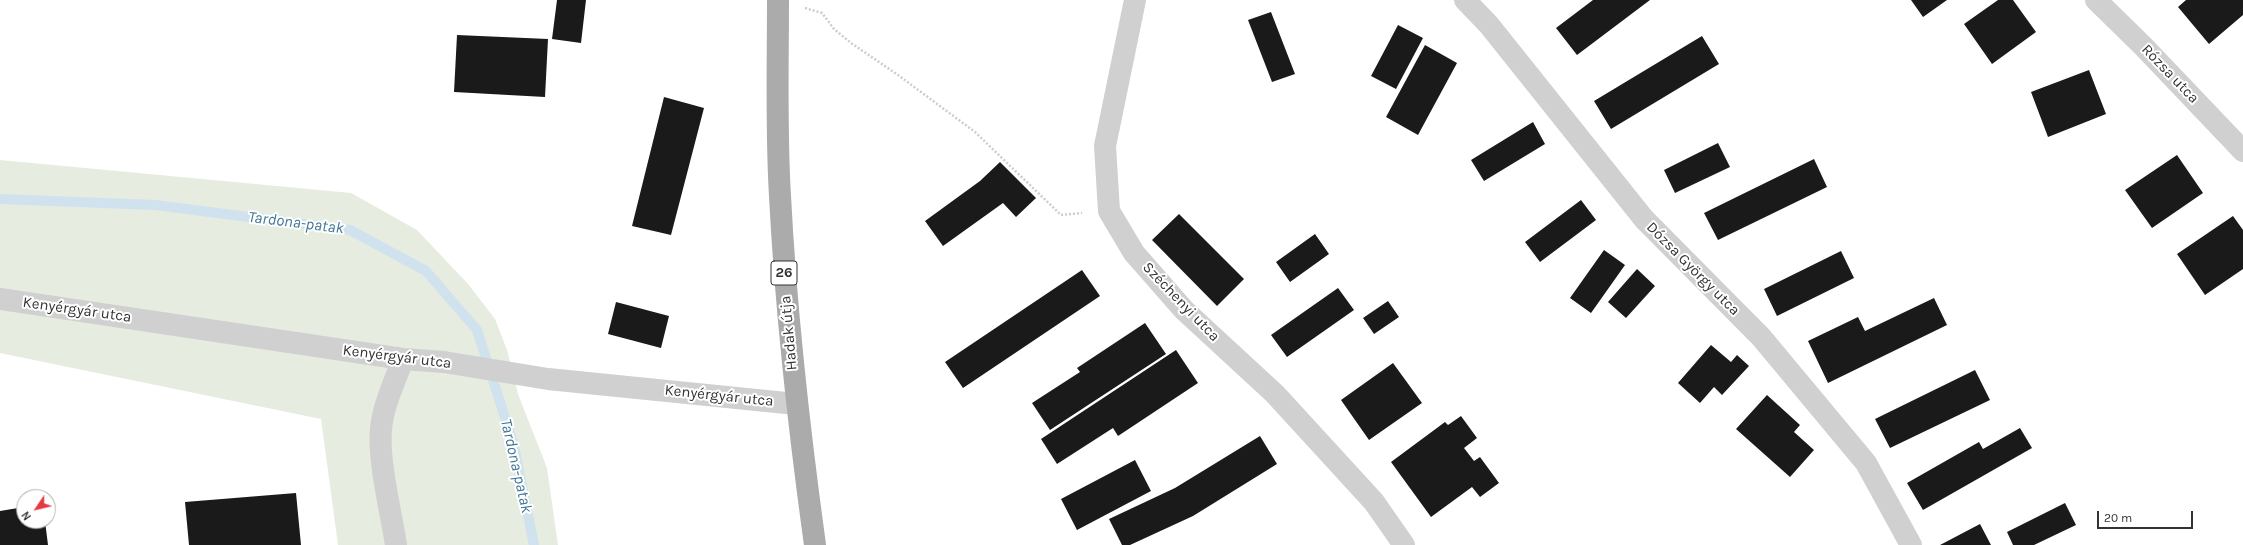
<!DOCTYPE html>
<meta charset="utf-8">
<style>
body{margin:0}
#map{position:relative;width:2243px;height:545px;overflow:hidden;background:#fff;font-family:Karla,sans-serif}
canvas{display:block}
.north{position:absolute;left:16px;top:489px;width:40px;height:40px;box-sizing:border-box;background:#fff;border:1px solid #adadad;border-radius:50%;rotate:235deg;font-size:11px;font-weight:700;line-height:16px;text-align:center;color:#333}
.north::after{content:'';display:block;margin:auto;width:14px;height:18px;background:#e63946;clip-path:polygon(50% 0,100% 100%,50% 72%,0 100%)}
.scale{position:absolute;left:2097px;top:511px;width:96px;height:18px;box-sizing:border-box;border:2px solid #333;border-top:0;padding-left:5px;font-size:12px;line-height:14px;white-space:nowrap;color:#333;-webkit-text-stroke:3px #fff;paint-order:stroke}
</style>
<div id="map">
<canvas width="2243" height="545"></canvas>
<div class="north">N</div>
<div class="scale">20 m</div>
</div>
<script>
const c = document.querySelector('canvas').getContext('2d');
c.lineJoin = 'round';
function fill(path, color) {
  c.fillStyle = color;
  c.fill(path, 'evenodd');
}
function strokePath(path, color, width, dash) {
  c.strokeStyle = color;
  c.lineWidth = width;
  c.lineCap = dash ? 'butt' : 'round';
  c.setLineDash(dash || []);
  c.stroke(path);
}
function drawText(font, color, halo, rows, align = 'center') {
  c.font = font + ' Karla,sans-serif';
  c.lineWidth = 4;
  c.setLineDash([]);
  c.textBaseline = 'middle';
  c.strokeStyle = halo;
  c.fillStyle = color;
  for (const [text, x, y, turn = 0] of rows) {
    c.save();
    c.translate(x, y);
    c.rotate((+turn || 0) * Math.PI / 180);
    c.textAlign = isNaN(turn) ? turn : align;
    if (halo) c.strokeText(text, 0, 0);
    c.fillText(text, 0, 0);
    c.restore();
  }
}
const green = new Path2D(`
 M0,160l351,33 66,37 51,54 27,35 12,31 11,44 29,74 11,77h-220l-17,-126 -321,-66z`);
const stream = new Path2D(`
 M0,199l155,6 195,25 76,41 51,59 37,116 20,99`);
const building = new Path2D(`
 M557,0h29l-5,43 -29,-4z
 M1593,0h57l-73,55 -21,-27z
 M1911,0h36l-24,17z
 M1998,0h15l23,32 -44,32 -28,-40z
 M2186,0h57v15l-34,29 -31,-37z
 M1271,12l24,62 -23,8 -24,-62z
 M1398,25l25,13 -27,51 -25,-13z
 M457,35l91,4 -3,58 -91,-5z
 M1702,36l17,28 -108,65 -17,-28z
 M1425,45l32,18 -39,72 -32,-18z
 M2089,70l17,44 -58,23 -17,-45z
 M664,97l40,11 -33,127 -39,-9z
 M1533,122l12,22 -61,37 -13,-21z
 M1718,143l12,24 -55,26 -11,-23z
 M2177,155l26,38 -51,35 -27,-38z
 M1814,159l13,28 -109,53 -14,-27z
 M1000,162l36,36 -20,19 -13,-14 -60,43 -18,-25 55,-40z
 M1581,200l15,20 -56,42 -15,-20z
 M1179,214l65,65 -27,27 -65,-66z
 M2233,216l10,14v39l-38,26 -28,-41z
 M1315,234l14,20 -39,28 -14,-20z
 M1604,250l21,15 -34,48 -21,-15z
 M1841,251l13,27 -77,38 -13,-27z
 M1637,269l18,17 -29,32 -18,-16z
 M1082,270l18,26 -137,92 -18,-26z
 M1338,288l16,22 -67,47 -16,-22z
 M1934,298l13,27 -119,58 -20,-42 50,-24 7,14z
 M1388,301l11,16 -25,17 -11,-16z
 M616,302l53,14 -8,32 -53,-14z
 M1145,323l21,31 -116,76 -18,-27 48,-31 -3,-4z
 M1711,345l20,17 6,-7 12,11 -27,29 -8,-8 -14,16 -22,-20z
 M1176,350l22,33 -80,53 -5,-8 -56,36 -16,-25z
 M1393,363l29,40 -53,37 -28,-40z
 M1975,370l15,30 -100,48 -15,-29z
 M1767,395l33,30 -6,7 20,18 -24,27 -54,-48z
 M1461,416l16,22 -13,10 10,13 6,-4 19,26 -19,14 -8,-10 -41,30 -40,-55 54,-40 3,3z
 M2020,428l12,20 -109,62 -16,-27 72,-41 4,7z
 M1260,436l17,28 -84,52 -63,29h-8l-13,-26 66,-31z
 M1135,460l16,31 -74,39 -16,-31z
 M296,493l5,52h-112l-4,-43z
 M2065,503l11,22 -42,20h-21l-6,-13z
 M24,507v14h21l3,24h-48v-34z
 M1980,524l11,21h-51z`);
const path = new Path2D(`
 M805,8l17,5 12,16 17,14 47,32 77,57 86,83 21,-2`);
const street = new Path2D(`
 M1135,0l-30,146 4,65 25,42 50,57 91,84 99,108 30,43
 M1465,0l24,25 155,194 117,118 105,126 45,82
 M2096,0l48,47 99,104
 M0,299l403,60 41,3 104,17 248,25
 M396,545c-5,-33 -18,-84 -15,-116 2,-24 14,-48 22,-70`);
const primary = new Path2D(`
 M778,0c0,65 -2,131 2,196 6,117 19,233 35,349`);
const shields = [
 [784,273,26]
];
const shieldNames = [
 ["26",784,273]
];
const streetNames = [
 ["Rózsa utca",2170,74,46],
 ["Dózsa György utca",1693,269,45],
 ["Széchenyi utca",1181,302,46],
 ["Kenyérgyár utca",77,310,8],
 ["Hadak útja",789,333,-95],
 ["Kenyérgyár utca",397,357,7],
 ["Kenyérgyár utca",719,396,6]
];
const waterNames = [
 ["Tardona-patak",296,223,7],
 ["Tardona-patak",516,466,77]
];
fill(green, '#e6ecdf');
strokePath(stream, '#cfe2ee', 10);
fill(building, '#1a1a1a');
strokePath(path, '#cdcdcd', 2.5, [2, 2]);
strokePath(street, '#d0d0d0', 22);
strokePath(primary, '#ababab', 22);
for (const [x, y, w] of shields) {
  const box = new Path2D();
  box.roundRect(x - w / 2, y - 12, w, 24, 3);
  c.fillStyle = '#fff';
  c.fill(box);
  strokePath(box, '#333', 1);
}
drawText('bold 14px', '#333', null, shieldNames);
drawText('15px', '#333', '#fff', streetNames);
drawText('italic 16px', '#3f7597', '#fff', waterNames);
</script>
